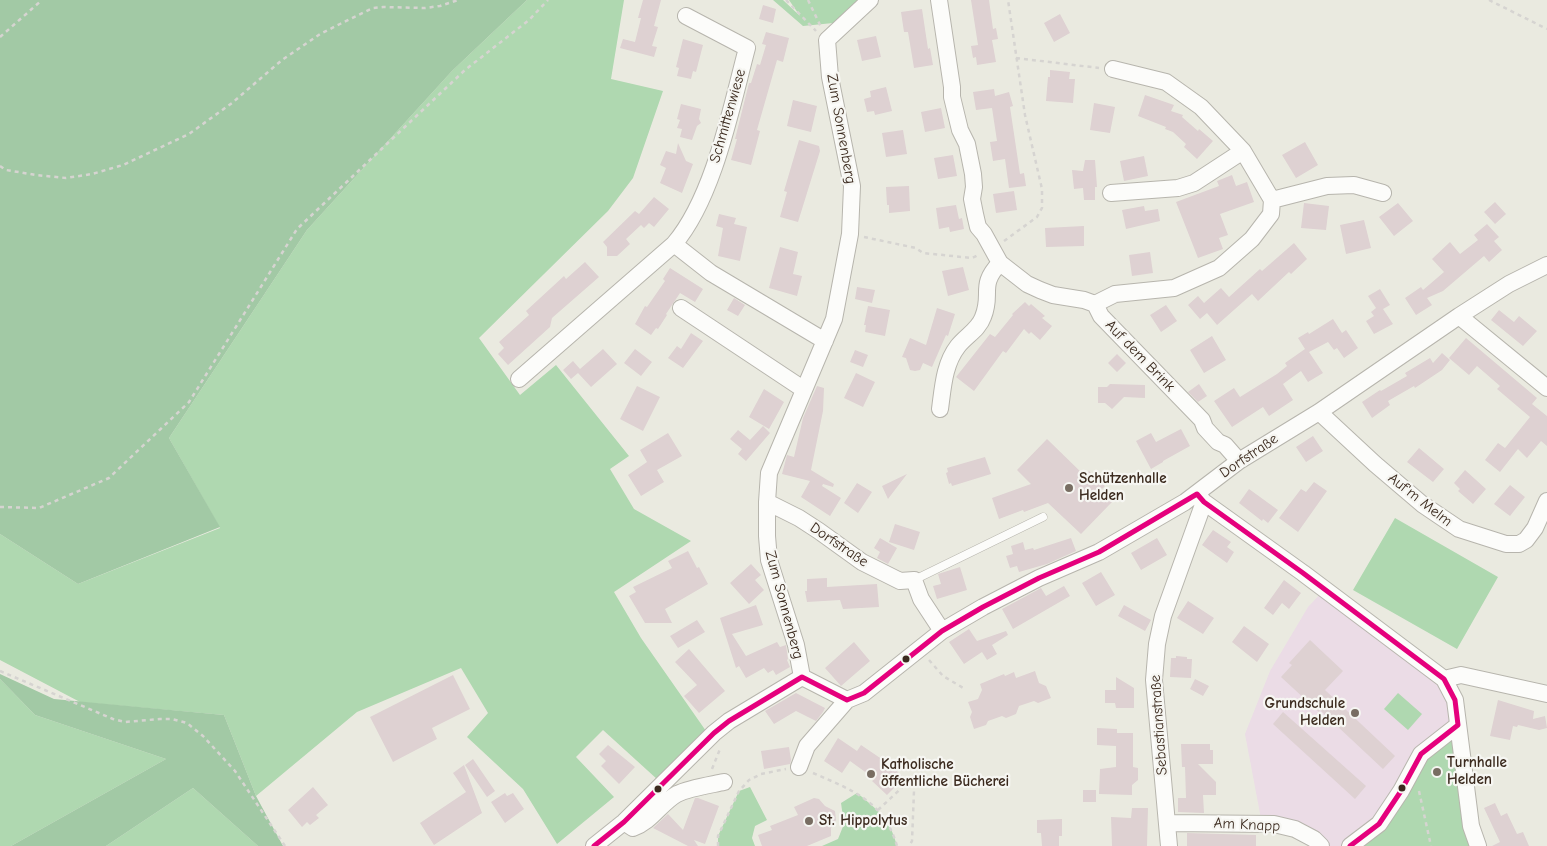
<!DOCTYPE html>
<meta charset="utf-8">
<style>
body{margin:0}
canvas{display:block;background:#eaeae0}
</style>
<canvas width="1547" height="846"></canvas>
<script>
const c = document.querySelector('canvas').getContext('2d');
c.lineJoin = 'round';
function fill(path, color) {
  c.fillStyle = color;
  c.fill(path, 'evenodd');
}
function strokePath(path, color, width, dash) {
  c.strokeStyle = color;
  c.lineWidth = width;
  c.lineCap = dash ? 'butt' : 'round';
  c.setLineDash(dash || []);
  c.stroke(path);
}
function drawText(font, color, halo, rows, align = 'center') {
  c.font = font + ' "Comic Neue",sans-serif';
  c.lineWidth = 4.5;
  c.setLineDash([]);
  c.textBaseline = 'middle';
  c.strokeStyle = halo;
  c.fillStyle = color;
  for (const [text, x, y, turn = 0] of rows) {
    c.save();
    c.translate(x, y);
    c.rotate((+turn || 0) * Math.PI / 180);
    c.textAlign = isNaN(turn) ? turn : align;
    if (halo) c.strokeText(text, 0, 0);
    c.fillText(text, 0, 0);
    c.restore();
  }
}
const built = new Path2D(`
 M1324,590l120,89 14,46 -107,121h-30l-59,-22 -17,-90 25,-63 38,-64z`);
const green = new Path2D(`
 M527,0h97l-13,79 52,12 -30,87 -25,33 -129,127 41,57 36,-30 73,91 -19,13 24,40 57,32 -77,51 27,46 65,93 -48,49 -55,-50 -27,27 38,40 -57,47 -34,-55 -56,-52 21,-24 -27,-45 -104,44 -101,84 -32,-81 -144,-13 -80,-42v-126l78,50 142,-56 -51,-90 138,-208 145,-159z
 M773,0h10l17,16 -11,-16h74l-17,18 -13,5 -30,3z
 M1395,518l103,59 -41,72 -104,-59z
 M0,679l35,36 131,44 -155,87h-11z
 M1398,693l24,21 -14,16 -24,-21z
 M1458,725l20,121h-128l29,-22 42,-70z
 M750,787l17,33 -12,6 -3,12 3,8h-37v-10l21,-45z
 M193,788l65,58h-152z
 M857,793c21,17 33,26 40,53h-75l16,-7 6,-15 -3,-21z`);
const forest = new Path2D(`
 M0,0h527l-75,71 -145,159 -138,208 51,89 -142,57 -78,-50z
 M0,674l54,25 170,16 32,81 27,50h-25l-65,-58 -87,58h-95l155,-87 -131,-44 -35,-36z`);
const building = new Path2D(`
 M643,0h18l-7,26 4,1 -6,19 5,1 -3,10 -34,-9 3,-9 12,3 6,-24h-3z
 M971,0h18l4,29 3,-1 2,11 -6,1 4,22 -19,3 -1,-8 -3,1 -2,-12 7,-1z
 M763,5l13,4 -3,14 -14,-4z
 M922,9l6,40 2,-1 3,17 -19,3 -6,-36h-4l-3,-20z
 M1060,14l10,19 -16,9 -10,-19z
 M766,32l23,6 -6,24 -6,-2 -20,70 3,1 -9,34 -20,-5 6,-21h-2l14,-56h2l6,-19 3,1 6,-20 -4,-1z
 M876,36l5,21 -19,4 -5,-21z
 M683,39l20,6 -7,27 -3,-1 -2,8 -14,-3 2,-8 -3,-1z
 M1050,70l20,2 -1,7h6l-2,24 -27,-2 2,-24h2z
 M886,87l6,24 -17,4 -1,-4 -7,1 -3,-13 7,-2 -1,-6z
 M994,89l1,7 14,-4 4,14 -3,1 10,67 4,-1 2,13 -17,2 -4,-29 -12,2 -3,-19 7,-1 -5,-33 -16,2 -3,-18z
 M1145,95l29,10 -3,6 12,4 -1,2 16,14 1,-2 14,12 -16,18 -13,-12 2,-3 -13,-12 -8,-3 1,-2 -28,-11z
 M793,100l24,6 -6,26 -24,-6z
 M1094,103l21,4 -5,26 -20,-3z
 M681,104l20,5 -2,10 2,4 -4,3 -5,14 -12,-3 2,-8 -5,-1 3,-8 -3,-1z
 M941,108l4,20 -20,4 -4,-20z
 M903,130l4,24 -21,3 -4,-24z
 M799,140l20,6 1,5 -22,71 -18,-5 7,-25 -3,-1z
 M1305,142l13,23 -22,13 -14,-23z
 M678,143l8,18 7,3 -11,29 -22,-10 6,-15 -6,-3 6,-14 10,3z
 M953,155l4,21 -19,3 -4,-21z
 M1144,156l4,20 -24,5 -4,-20z
 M1085,160h10l2,27h-2v13h-11l-1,-12 -9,1 -2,-19 11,1z
 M1232,175l4,11 11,-4 7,20 -34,12 8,21 -9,3 4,11 -25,9 -22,-56 43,-16 -2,-5z
 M909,186l1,25 -21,2v-8h-2l-1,-18z
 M1014,191l3,19 -21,3 -3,-19z
 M654,197l15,12 -15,18 -5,-4 -5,5 -3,-3 -15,14 4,5 -13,12h-10v-9l-4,-5 32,-31 4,3z
 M1495,202l11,12 -11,10 -11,-12z
 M1304,203l25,3 -3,24 -25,-2z
 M1398,203l15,18 -19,15 -15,-19z
 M956,205l3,14 3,-1 2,11 -14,3 -1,-5 -10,2 -3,-21z
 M1144,206l1,5 13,-2 2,12 -34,8 -4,-19z
 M719,214l17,4 -2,6 13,3 -7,34 -22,-5 5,-28 -7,-2z
 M1364,220l7,28 -25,6 -6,-29z
 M1487,224l12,13 -5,4 8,9 -13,12 -5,-6 -41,35 -16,7 5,7 -16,10 -11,-17 16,-11 2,3 21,-18 -12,-13 18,-17 10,12 18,-14 -4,-5z
 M1084,226v20l-38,1 -1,-19z
 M1294,243l13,16 -16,15 -2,-2 -31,29 -6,-7 -35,31 -10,-12 -7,6 -12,-14 10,-9 6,7 17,-15 8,9 31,-28 2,2z
 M780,247l18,5 -5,22 9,2 -5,20 -28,-8z
 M1150,252l3,21 -21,3 -3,-21z
 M585,262l14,15 -47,41 -2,9 -42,38 -10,-11 6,-6 -5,-6 30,-27 -3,-4 38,-35 2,3z
 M963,267l6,23 -21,6 -6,-25z
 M670,268l33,21 -8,13 -15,-9 -14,21 1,1 -9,14 -2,-1 -5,7 -16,-11 10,-18 2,1 18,-26 -2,-2z
 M857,287l18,3 -3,13 -17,-4z
 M1380,289l10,16 -7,4 10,15 -19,10 -8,-13 8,-5 -3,-4 5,-4 -8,-12z
 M734,298l11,7 -7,11 -11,-6z
 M1025,302l4,4 2,-2 14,12 -3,2 10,8 -12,14 -9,-8 -2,2 -5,-5 -18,24 -3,-2 -29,40 -18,-14 34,-43 5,3 18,-22 -1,-1z
 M1166,305l11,16 -16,11 -11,-17z
 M868,306l22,4 -5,26 -20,-4 1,-7h-2z
 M937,308l18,6 -7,22 -2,-1 -14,32 -9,-4 -3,7 -5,1 -5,-1 -4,-12 -4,-1 8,-19 16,7z
 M1499,310l15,12 5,-6 18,15 -14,15 -32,-26z
 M1333,319l9,14 4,-3 12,18 -14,10 -7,-10 -3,2 -6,-8 -19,10 14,21 -15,9 -7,-11 -18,13 10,16 -24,16 -6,-9 -31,20 -18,-26 20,-13 6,9 37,-23 10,-8 -2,-3 20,-14 -7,-11 10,-6 1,2z
 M691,333l12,8 -20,27 -15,-10 9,-12 4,3z
 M1212,336l14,24 -22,13 -14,-23z
 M1466,338l71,60 -5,6 15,12v30l-6,-5 -14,17 -9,-9 -18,23 -15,-12 13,-17 7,5 25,-31 -33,-28 3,-3 -23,-20 -8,9 -20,-17z
 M603,349l14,15 -26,23 -13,-14 -7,6 -8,-9 10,-9 7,8z
 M635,349l17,13 -11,14 -17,-13z
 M855,350l13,5 -5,12 -13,-5z
 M1442,353l8,7 -8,10 -27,18 -1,-2 -26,15 2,4 -18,13 -10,-16 18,-12 1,1 26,-15 -2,-3 25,-15 3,5z
 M1117,354l9,9 -9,9 -9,-9z
 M856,373l19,9 -12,25 -19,-9z
 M1110,384l35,1v13l-21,-1 -12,12 -7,-6h-7v-16h9z
 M1199,384l8,12 -9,6 -10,-10z
 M637,386l23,11 -17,34 -23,-12z
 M817,386l7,2 -1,23 -12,59 23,14 -1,3 -10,-3 -1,2 19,12 -11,18 -29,-19 9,-16 -28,-7 5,-19 7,2 9,-39z
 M764,389l20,13 -15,27 -20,-12z
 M763,426l7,7 -24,28 -8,-7 4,-5 -12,-10 8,-9 12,10z
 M1181,429l9,17 -27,15v1l-12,7 -15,-28 15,-8 5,9z
 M668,433l14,23 -25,14 7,12 -23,14 -13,-21 19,-13 -7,-12z
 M1313,436l10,15 -17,11 -10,-15z
 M1047,439l38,37 4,-5 16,15 -5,5 12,11 -31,32 -33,-31 -24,9 -1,-2 -24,9 -7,-21 39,-14 -14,-14z
 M1419,448l25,21 -11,13 -26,-20z
 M985,457l6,17 -39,12 -1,-3 -2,1 -3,-11 2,-1 -1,-4z
 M1465,470l21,19 -13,15 -15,-13 2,-2 -6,-6z
 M907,474l-19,25 -6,-13z
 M1314,482l13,9 -29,41 -19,-14 22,-29 5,3z
 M857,483l15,9 -14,21 -14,-10z
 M1510,485l15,12 -15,19 -16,-12z
 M1249,489l29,21 -10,13 -5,-4 -1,2 -23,-18z
 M895,524l25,8 -6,18 -25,-8z
 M1213,530l18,12 -4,5 7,5 -7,11 -25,-18z
 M880,538l17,10 -9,16 -11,-6 3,-6 -6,-4z
 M1071,538l5,13 -29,13 -28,8 -2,-6 -7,2 -4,-12 7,-2 -2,-8 12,-4 2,8 8,-2 1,2z
 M1157,538l10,17 -26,15 -10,-17z
 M688,551l9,17 2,-1 9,17 -43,25 7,14h-27l-16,-27 7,-4 -3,-5 39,-19 -4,-7z
 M751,564l10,11 -6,5 9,10 -15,14 -19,-21z
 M960,567l7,23 -30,9 -4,-13 8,-2 -3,-10z
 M1101,572l14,23 -19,11 -14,-23z
 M827,578v9l50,-3 2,23 -36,2 -3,-9 -33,2 -2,-11h2v-12z
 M1284,580l17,13 -12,16 -7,-6 -9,12 -9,-7z
 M1064,586l6,10 -57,33 -11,-20 39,-21 5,8z
 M1188,601l26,17 -11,16 -26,-16z
 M756,605l7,20 -31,9 14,22 31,-14 3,5 6,-2 2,14 -1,1 3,7 -14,8 -3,-5 -5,3 -4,-5 -18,10 -7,-12 -3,2 -16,-50z
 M1124,605l27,15 -6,11 -27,-15z
 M697,620l8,12 -27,16 -8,-12z
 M1244,626l25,18 -12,18 -25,-20z
 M969,629l8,12 29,-10 2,4 -16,10 5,9 -10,6 -5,-8 -18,12 -15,-22z
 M1310,640l33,31 -18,19 70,66 -12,13 -63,-59 -1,2 -38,-35 11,-12 -3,-2z
 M854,642l16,19 -29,25 -16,-18z
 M689,649l36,42 -26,22 -15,-17 13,-11 -22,-23z
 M1176,656l11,1v2h5l-1,19 -21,-1 1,-19h5z
 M1035,671l4,12 7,3 5,12 -13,5 -4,-2 -15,5 -3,8 -10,4 -4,-2 -14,5 -2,4 -12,4 -4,-12 2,-5 -4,-10 10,-3 4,-9 -2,-6 24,-10 1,2 9,-4 2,6z
 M453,675l17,34 -38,19 5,11 -44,23 -23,-45z
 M1116,677l18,11v20h-18l-1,-5h-10v-13h11z
 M1195,679l14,7 -6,10 -13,-7z
 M796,693l29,15 -2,4 -7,9 -20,-10 -22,13 -9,-13z
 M1498,700l36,11 -1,8 12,-3 2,12 -8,2 -21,-5 -1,2 -4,-1 -3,14 -20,-4z
 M1283,712l83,74 -11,13 -82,-75z
 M1097,728l20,1v4h16v34l5,1v12l-6,5v10l-33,-1 1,-25 16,-2v-21l-19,-1z
 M838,738l19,13 4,-6 28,19 15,14 -17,17 -15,-14 3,-2 -25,-18 -8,12 -18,-12z
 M1181,744h29v6h3v14h-15l18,18v13h-13l1,18 -26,-1v-14h8l-1,-31h-3z
 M608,745l27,22 -16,17 -18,-18 5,-5 -7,-7z
 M789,747l2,13 -1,4 -26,5 -3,-18z
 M473,759l22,32 -8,6 -22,-32z
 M464,765l18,48 -48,32 -14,-22 46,-31 -13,-19z
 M313,787l15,18 -12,10 3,3 -9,7 -3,-3 -5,5 -14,-17z
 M1083,790h13v12h-13z
 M505,793l2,3 6,-3 11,16 -19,14 -14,-21z
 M695,798h3l21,8 -14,38 -11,-4 4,6h-10l-35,-18 15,-14 15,16z
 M814,798l5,1 6,7 10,5 1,9 -5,8v8l-24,10h-45l-4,-11 14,-5 -2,-4 28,-11 -4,-8z
 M1495,803l6,13 6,-3 10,21 6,-2 6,14h-37l8,-4 -16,-34z
 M1132,808h16l-1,38h-35l-1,-29 20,1z
 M1062,819v17h-3v10h-17l-1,-13h-4v-13z
 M1187,833l69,2v11h-69z`);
const path = new Path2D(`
 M786,0l30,31
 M808,0l13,27
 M1489,0l58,29
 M0,37l42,-37
 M1016,58l83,10
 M0,166l6,4 30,5 30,3 26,-4 31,-9 66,-31 43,-31 50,-43 38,-26 20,-10 33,-16 10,-1 42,1 15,-2 18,-6
 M864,237l52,11 7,5 49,5 8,-4
 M1004,241l33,-24 5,-9v-19l-17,-74 -17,-115
 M0,507l39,1 70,-30 80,-76 108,-173 168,-159 64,-50 19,-20
 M929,660l14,16 22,13
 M0,671l113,48 12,3 35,-3h12l15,4 16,13 32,35 50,75
 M712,769l8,-20
 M813,773c39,17 71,28 84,73
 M1419,791l12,55
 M878,810l32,-30 4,11 -2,50 -3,5
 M718,846v-10l21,-45 10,-11 12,-6 25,-5`);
const service = new Path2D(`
 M914,580l129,-63`);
const minor = new Path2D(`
 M939,0l13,87v10l8,33 7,14 6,30 1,13 -2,12 3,15 3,13 6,7 16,29 27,21 13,6 13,5 31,5 11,4 6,12 101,104 3,8 13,14 7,3 14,16
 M1111,193l67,-5 16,-5 49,-32
 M1272,200l55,-14 27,-1 29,8
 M674,244l37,29 114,68
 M1095,304l20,-10 59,-6 45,-20 33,-29 19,-25 1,-14 -29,-49 -42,-44 -35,-25 -53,-13
 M681,308l122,81
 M1459,316l88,72
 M519,379l155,-135c40,-47 57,-136 73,-196l-61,-32
 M940,409c3,-22 4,-45 18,-63 8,-10 21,-17 25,-29 10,-24 -5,-31 17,-54
 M1319,412l56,52 47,40 37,25 47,15h13l7,-4 9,-12 12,-27
 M1197,494l7,8 99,71 141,106 11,21 16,126 7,20
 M767,502l32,16 20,13 43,31 38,19 14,-1 7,19 21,32
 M802,677l45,23 17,-7 78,-62 41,-24 56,-29 60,-26 86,-50 54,-41 80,-49 140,-96 50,-32 38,-19
 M802,677l-6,-32 -27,-85 -2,-24v-34l2,-29 65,-154 16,-85 2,-48 -22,-109 -3,-37 43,-40
 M1444,679l17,-4 86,19
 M799,767l8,-21 40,-46
 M624,822l9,6c18,-6 28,-25 44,-34 12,-6 33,-9 47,-12
 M1167,823l107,1 21,5 19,10 7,7
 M594,846l30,-24 90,-89 15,-12 73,-44
 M1169,846l-15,-166 3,-36 6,-28 41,-114
 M1350,846l29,-22 22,-33 20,-37 37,-29`);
const bus1 = new Path2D(`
 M594,846l30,-24 90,-89 15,-12 73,-44 45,23 17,-7 78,-62 41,-24 56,-29 60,-26 98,-58 7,8 99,71 141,106 11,21 3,25 -37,29 -20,37 -22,33 -29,22`);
const markers = [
 [1069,488,5,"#786d62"],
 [906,659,4.5,"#3b2a1e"],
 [1355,713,5,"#786d62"],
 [1437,772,5,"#786d62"],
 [871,774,5,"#786d62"],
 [1402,788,4.5,"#3b2a1e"],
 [658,789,4.5,"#3b2a1e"],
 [809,821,5,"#786d62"]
];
const streetNames = [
 ["Schmittenwiese",728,116,-74],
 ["Zum Sonnenberg",841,129,80],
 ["Auf dem Brink",1140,356,46],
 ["Dorfstraße",1249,456,-34],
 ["Auf'm Melm",1420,500,38],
 ["Dorfstraße",839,545,34],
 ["Zum Sonnenberg",784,605,75],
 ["Sebastianstraße",1159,725,-94],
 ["Am Knapp",1247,825,3]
];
const poiNames = [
 ["Schützenhalle",1079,479],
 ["Helden",1079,496],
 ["Grundschule",1345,704,"right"],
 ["Helden",1345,721,"right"],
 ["Turnhalle",1447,763],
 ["Helden",1447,780],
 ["Katholische",881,765],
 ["öffentliche Bücherei",881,782],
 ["St. Hippolytus",819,821]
];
fill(built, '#ebdce6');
fill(green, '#afd8b0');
fill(forest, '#a2c9a5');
fill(building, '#ded1d2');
strokePath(service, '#b7b5ad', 9);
strokePath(minor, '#b7b5ad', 18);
strokePath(path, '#d6d4d1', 2.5, [4, 4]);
strokePath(service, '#fcfcfa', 8);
strokePath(minor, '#fcfcfa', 16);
strokePath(bus1, '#e5007d', 5);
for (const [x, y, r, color] of markers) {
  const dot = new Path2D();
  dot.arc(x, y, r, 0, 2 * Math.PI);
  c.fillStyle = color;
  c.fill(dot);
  strokePath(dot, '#f6f6f2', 2);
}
drawText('15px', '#3b2a1e', '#f6f6f2', streetNames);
drawText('bold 15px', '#3b2a1e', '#f6f6f2', poiNames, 'left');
</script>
